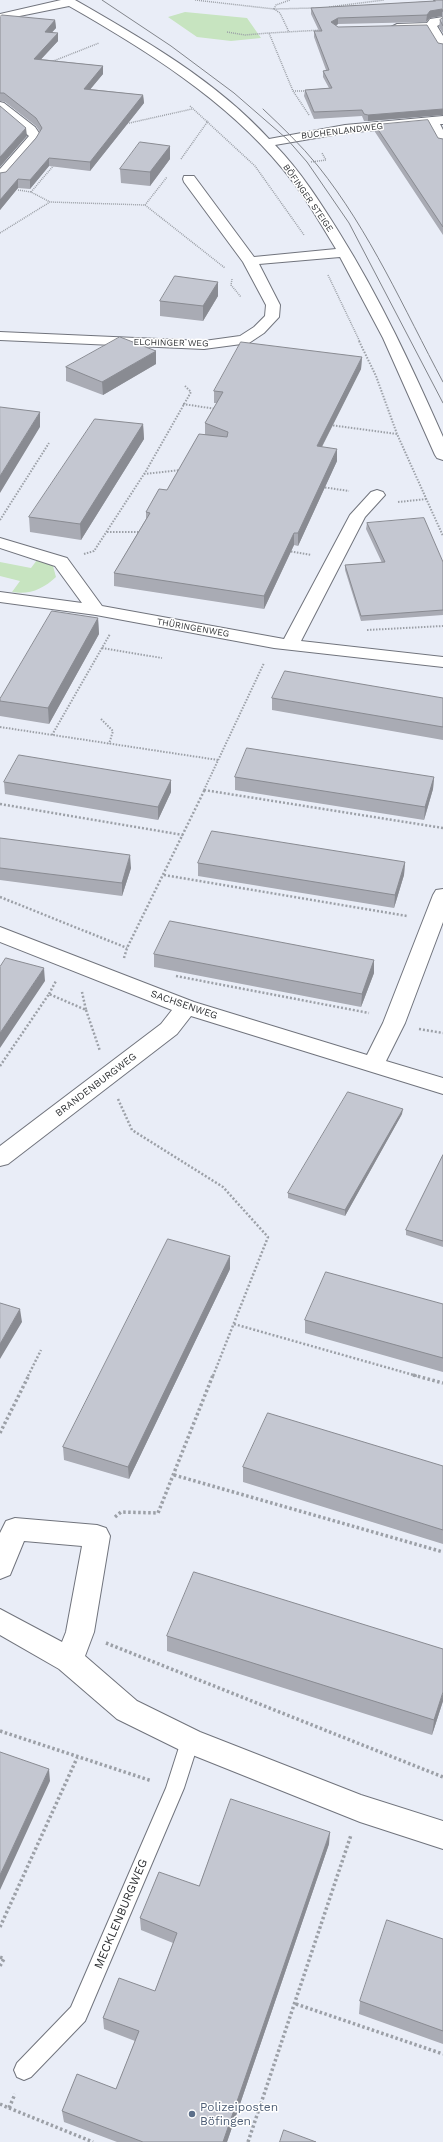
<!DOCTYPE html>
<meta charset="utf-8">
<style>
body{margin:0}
canvas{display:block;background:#e9edf7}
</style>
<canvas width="443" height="2142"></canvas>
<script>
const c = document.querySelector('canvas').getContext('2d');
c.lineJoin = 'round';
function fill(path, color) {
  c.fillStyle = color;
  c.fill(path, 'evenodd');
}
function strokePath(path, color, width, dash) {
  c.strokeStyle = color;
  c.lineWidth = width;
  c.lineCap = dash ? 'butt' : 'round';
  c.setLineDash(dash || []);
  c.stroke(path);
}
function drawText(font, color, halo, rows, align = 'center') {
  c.font = font + ' "Work Sans",sans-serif';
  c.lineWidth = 3;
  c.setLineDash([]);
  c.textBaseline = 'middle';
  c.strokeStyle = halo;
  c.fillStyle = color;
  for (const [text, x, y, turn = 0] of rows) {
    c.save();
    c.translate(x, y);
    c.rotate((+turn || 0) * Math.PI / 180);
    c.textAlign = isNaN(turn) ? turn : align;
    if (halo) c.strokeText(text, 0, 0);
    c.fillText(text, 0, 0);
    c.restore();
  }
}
const green = new Path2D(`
 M185,12l62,6 14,20 -30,3 -34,-4 -29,-20z
 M37,560l16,6 3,11c-13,12 -26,18 -44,15l8,-11 -20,-5v-14l31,6z`);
const pathFar3 = new Path2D(`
 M195,0l79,9 40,-1
 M329,7l55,-7
 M274,9l6,4 9,19
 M274,9l2,-4 14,-5
 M227,32l18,3 24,-2
 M51,62l48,-19
 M293,91h14
 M190,106l65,60 49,69
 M309,115l-16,-24 -24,-58 53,-3
 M125,124l67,-15
 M181,159l27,-38
 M311,162l15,-2 -4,-7
 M18,190l13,2 19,10
 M31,192l23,-27
 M145,205l22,-28
 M0,233l50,-31 95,3 80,63
 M328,275l32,67
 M232,279l-1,6 10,12`);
const pathFar2 = new Path2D(`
 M359,341l17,35 21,58 46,102
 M183,404l33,5
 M330,425l67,9
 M144,474l37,-4
 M322,487l27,4
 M398,502l29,-3
 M0,520l49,-77
 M107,532h34
 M288,551l23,4
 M84,554l10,-3 52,-80 45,-79 -6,-6
 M367,630l76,-4
 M102,648l60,10
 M101,719l12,12 -4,13
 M0,727l218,33
 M52,735l58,-101
 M204,790l60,-127`);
const pathFar1 = new Path2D(`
 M204,790l239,38
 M0,804l183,31
 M164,875l243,41
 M0,897l127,51
 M124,958l3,-10 78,-159
 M176,976l193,37
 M49,994l7,-13
 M86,1010l14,41
 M419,1029l24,4
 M0,1066l49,-72 37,16 -4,-18
 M118,1099l14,31 91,57 45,50 -55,139
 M234,1324l183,52
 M28,1376l13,-26`);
const path = new Path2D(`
 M413,1375l30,8
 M0,1433l29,-58
 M174,1475l269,77
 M115,1517l6,-5 37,1 55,-138
 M106,1643l337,134
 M0,1731l152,50
 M0,1927l77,-169
 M0,1957l4,2 -4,7
 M296,2004l147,50
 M0,2104l9,4 6,-14
 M9,2108l84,34
 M248,2142l103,-307`);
const lane = new Path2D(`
 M190,1733l6,2 3,6 -15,47 -99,233 -54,56 -7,3 -7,-3 -3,-7 3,-7 54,-56 95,-219 15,-47 3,-6z`);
const street = new Path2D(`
 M61,0h14c68,39 140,80 194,139l76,-14 98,-9v8h-3l3,6v15l-4,-1 -11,-19 -83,8 -70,12c26,27 45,57 65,89 40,64 72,133 103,203v23l-6,-2 -2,-3 -52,-117 -43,-81 -81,7 21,41 -1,12 -15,16 -15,10 -45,6 -204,-9v-8l204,9 36,-5 14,-9 11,-11 1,-11 -23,-43 -59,-80 -1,-3 1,-3h10l60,81 82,-8c-17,-28 -33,-56 -54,-81 -57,-69 -136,-118 -213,-162l-69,14v-6z
 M443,17v6l-6,3 6,10v13l-4,-1 -12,-18h-30l-6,-3 6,-3 30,-1 3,-4z
 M0,102l4,1 31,24 6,9 -6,10 -30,34 -5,1v-12l29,-33 -29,-24z
 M377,490l6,2 2,3 -20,22 -64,124 142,16v10l-169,-19 -178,-33 -96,-13v-10l82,11 -27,-37 -55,-18v-10l67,20 35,48 182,33 66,-124 21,-23z
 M443,889v33l-38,101 -19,38 57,17v16l-252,-78 -14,18 -169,130 -8,2v-20l161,-122 11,-14 -172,-68v-15l194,75 173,53 16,-32 50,-128 3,-5z
 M15,1518l82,7 9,3 4,8 -16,96 -9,24 52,45 63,31 161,63 82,26v28l-83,-27 -180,-72 -63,-31 -58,-50 -59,-34v-26l62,33 4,-10 16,-86 -58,-5 -14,34 -10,4v-46l6,-12z`);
const tram = new Path2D(`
 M102,0l69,46 63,47 53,46 20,23 42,61 94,180
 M263,109c19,18 38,36 55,57 52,65 86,143 125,216`);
const wall = new Path2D(`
 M433,0h10v33l-4,-6 1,-7 3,-1 -1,-3 -12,2 -4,4 -88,2 -2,2 2,1 100,16 5,1v71l-75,6h-4l-2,-5 -48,3 -10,-23 1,-6 24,-2 -6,-11v-6l3,-1 -12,-33v-6h5l-8,-17v-6l122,-7z
 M0,17l55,3 1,8 -4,4 6,9 -17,18 62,7v8l-13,15 53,6 1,8 -54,68 -41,-5 -19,23 -12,-1 -18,22v-37l6,-1 30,-34 4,-6 -4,-6 -31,-24 -5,-1z
 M375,125l68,14v96l-68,-103z
 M170,146v13l-20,27 -29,-3 -1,-14z
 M218,282v14l-15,25 -43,-5v-15z
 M362,357l-1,12 -39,78 15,14 -39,85 -4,-1 -30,64 -150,-23v-13l32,-54v-7l21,-22 38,-56v-11l12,-20h-3v-12z
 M156,364l-53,31 -37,-14v-14z
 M143,424l1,15 -63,101 -51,-8 -1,-15z
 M367,523l76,39v53l-82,6 -16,-51v-5l37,-2 -16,-34z
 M98,618l1,16 -50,90 -49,-8v-17z
 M272,698h171v42l-171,-30z
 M235,777h199l-1,12 -9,31 -189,-30z
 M171,780v12l-13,28 -153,-26 -1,-12z
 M0,838l131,30 -9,28 -122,-16z
 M405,862l-1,13 -10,33 -196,-32v-13z
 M154,954l220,6v13l-13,34 -207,-40z
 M402,1114l-57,102 -57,-18v-5z
 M443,1155v92l-37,-12v-5z
 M230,1269l-101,210 -65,-19 -1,-13z
 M443,1304v68l-138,-39v-13z
 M443,1466v78l-200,-62v-15z
 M167,1636l276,65 -11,34 -265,-84z
 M329,1844l-102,298h-110l-53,-20 -2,-11 54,-22 19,-48 -31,-12 -1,-11 52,-27 18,-48 -32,-13 -1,-12 59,-32z
 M443,1939v105l-84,-30 1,-13z`);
const shadedWall = new Path2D(`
 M442,9v7l-12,2 -4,4 1,-7 3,-4z
 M338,18v6l-7,4v-6z
 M55,20l1,8 -11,12v-8z
 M58,33v8l-24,26v-8z
 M103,66v8l-19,23v-8z
 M143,95l1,8 -54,68v-9z
 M443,109v6l-75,6v-6z
 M26,128l1,8 -27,31v-10z
 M170,146v13l-20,27v-14z
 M49,158v8l-19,23v-9z
 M18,179v9l-18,22v-10z
 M218,282v14l-15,25v-15z
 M156,351v13l-53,31 -1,-13z
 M362,357l-1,12 -45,89 1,-12z
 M40,412v15l-40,66v-17z
 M143,424l1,15 -63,101 -1,-16z
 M337,449v12l-39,85v-13z
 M294,533v12l-30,64v-13z
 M98,618l1,16 -50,90 -1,-16z
 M434,777l-1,12 -9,31 1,-13z
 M171,780v12l-13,28v-13z
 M130,855l1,13 -9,28v-13z
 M405,862l-1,13 -10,33 1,-13z
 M374,960v13l-13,34 1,-13z
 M44,968l1,13 -45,67v-15z
 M403,1109l-1,5 -57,102v-6z
 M230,1256v13l-101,210 -1,-12z
 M20,1309l2,13 -22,37v-15z
 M443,1692v9l-11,34 2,-15z
 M49,1769l1,12 -50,109v-15z
 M330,1832l-1,12 -102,298h-4z`);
const building = new Path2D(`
 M434,0h9v12l-1,-3 -12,2 -3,4 -89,3 -7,4 7,5 89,-2 11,18 5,1v65l-75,6 -4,-1 -2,-4 -48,2 -9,-22 27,-2 -9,-17 6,-1 -15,-39h8l-11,-23 124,-7z
 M2,15l53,5 -10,12 13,1 -24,26 69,7 -19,23 59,6 -53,67 -41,-4 -19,22 -12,-1 -18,21v-27l6,-1 30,-34 6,-10 -6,-10 -32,-25h-4v-76z
 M443,18v8l-3,-6z
 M0,106l26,22 -26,29z
 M428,120l10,18 5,1v88l-68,-102z
 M140,142l30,4 -20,26 -30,-3z
 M175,276l43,6 -15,24 -43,-5z
 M120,337l36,14 -54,31 -36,-15z
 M241,342l121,15 -45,89 20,3 -39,84h-4l-30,63 -150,-23 36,-60 -4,-1 13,-23 8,1 32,-56 28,3 1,-5 -23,-9 18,-31 -9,-1z
 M0,407l40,5 -40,64z
 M95,419l48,5 -63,100 -51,-7z
 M424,518l19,44v48l-82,6 -16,-51 40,-3 -18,-39z
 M52,611l46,7 -50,90 -48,-7v-2z
 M285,671l158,27v29l-171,-29z
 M247,748l187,29 -9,30 -190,-30z
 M19,755l152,25 -13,27 -154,-25z
 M212,831l193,31 -10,33 -197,-32z
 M0,838l130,17 -8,28 -122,-15z
 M170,921l204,39 -12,34 -208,-40z
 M6,958l38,10 -44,65v-66z
 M348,1092l55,17 -58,101 -57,-17z
 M443,1155v86l-37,-11z
 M168,1239l62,17 -102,211 -65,-20z
 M326,1272l117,32v54l-138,-38z
 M0,1303l20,6 -20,35z
 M268,1413l175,53v64l-200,-63z
 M194,1572l249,77v43l-9,28 -267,-84z
 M0,1752l49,17 -49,106z
 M231,1799l99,33 -107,310h-80l-81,-31 15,-37 39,15 23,-58 -36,-13 16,-40 36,13 22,-58 -37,-15 19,-46 40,14z
 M387,1920l56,19v92l-83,-30z
 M284,2130l32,12h-36z`);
const markers = [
 [192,2114,4,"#5c6f8a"]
];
const farStreetnames = [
 ["BUCHENLANDWEG",342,131,-7],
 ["BÖFINGER STEIGE",308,198,55],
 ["ELCHINGER WEG",171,343,1],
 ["THÜRINGENWEG",193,628,10]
];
const streetNames = [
 ["SACHSENWEG",184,1005,19],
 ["BRANDENBURGWEG",96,1085,-37]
];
const nearStreetnames = [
 ["MECKLENBURGWEG",121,1914,-67]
];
const nearServicenames = [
 ["Polizeiposten",200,2107],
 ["Böfingen",200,2121]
];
fill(green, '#c7e4c0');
strokePath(lane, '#71747d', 2);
strokePath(street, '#71747d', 2);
strokePath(pathFar3, '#9ca0a7', 1.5, [1, 1]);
strokePath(pathFar2, '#9ca0a7', 2, [1.5, 1.5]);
strokePath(pathFar1, '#9ca0a7', 2.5, [2, 2]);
strokePath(path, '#9ca0a7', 3.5, [2.5, 2.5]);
fill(lane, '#fff');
fill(street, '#fff');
strokePath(tram, '#81848a', 1);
fill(wall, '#a9abb4');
fill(shadedWall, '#898b92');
fill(building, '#c4c7d1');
strokePath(building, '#898b92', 1);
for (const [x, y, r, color] of markers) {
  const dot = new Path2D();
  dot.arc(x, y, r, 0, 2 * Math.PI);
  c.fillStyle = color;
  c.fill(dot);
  strokePath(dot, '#fff', 1.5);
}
drawText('9px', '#2d2f32', '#fff', farStreetnames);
drawText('10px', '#2d2f32', '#fff', streetNames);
drawText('12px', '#2d2f32', '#fff', nearStreetnames);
drawText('12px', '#4e5e75', '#fff', nearServicenames, 'left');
</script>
